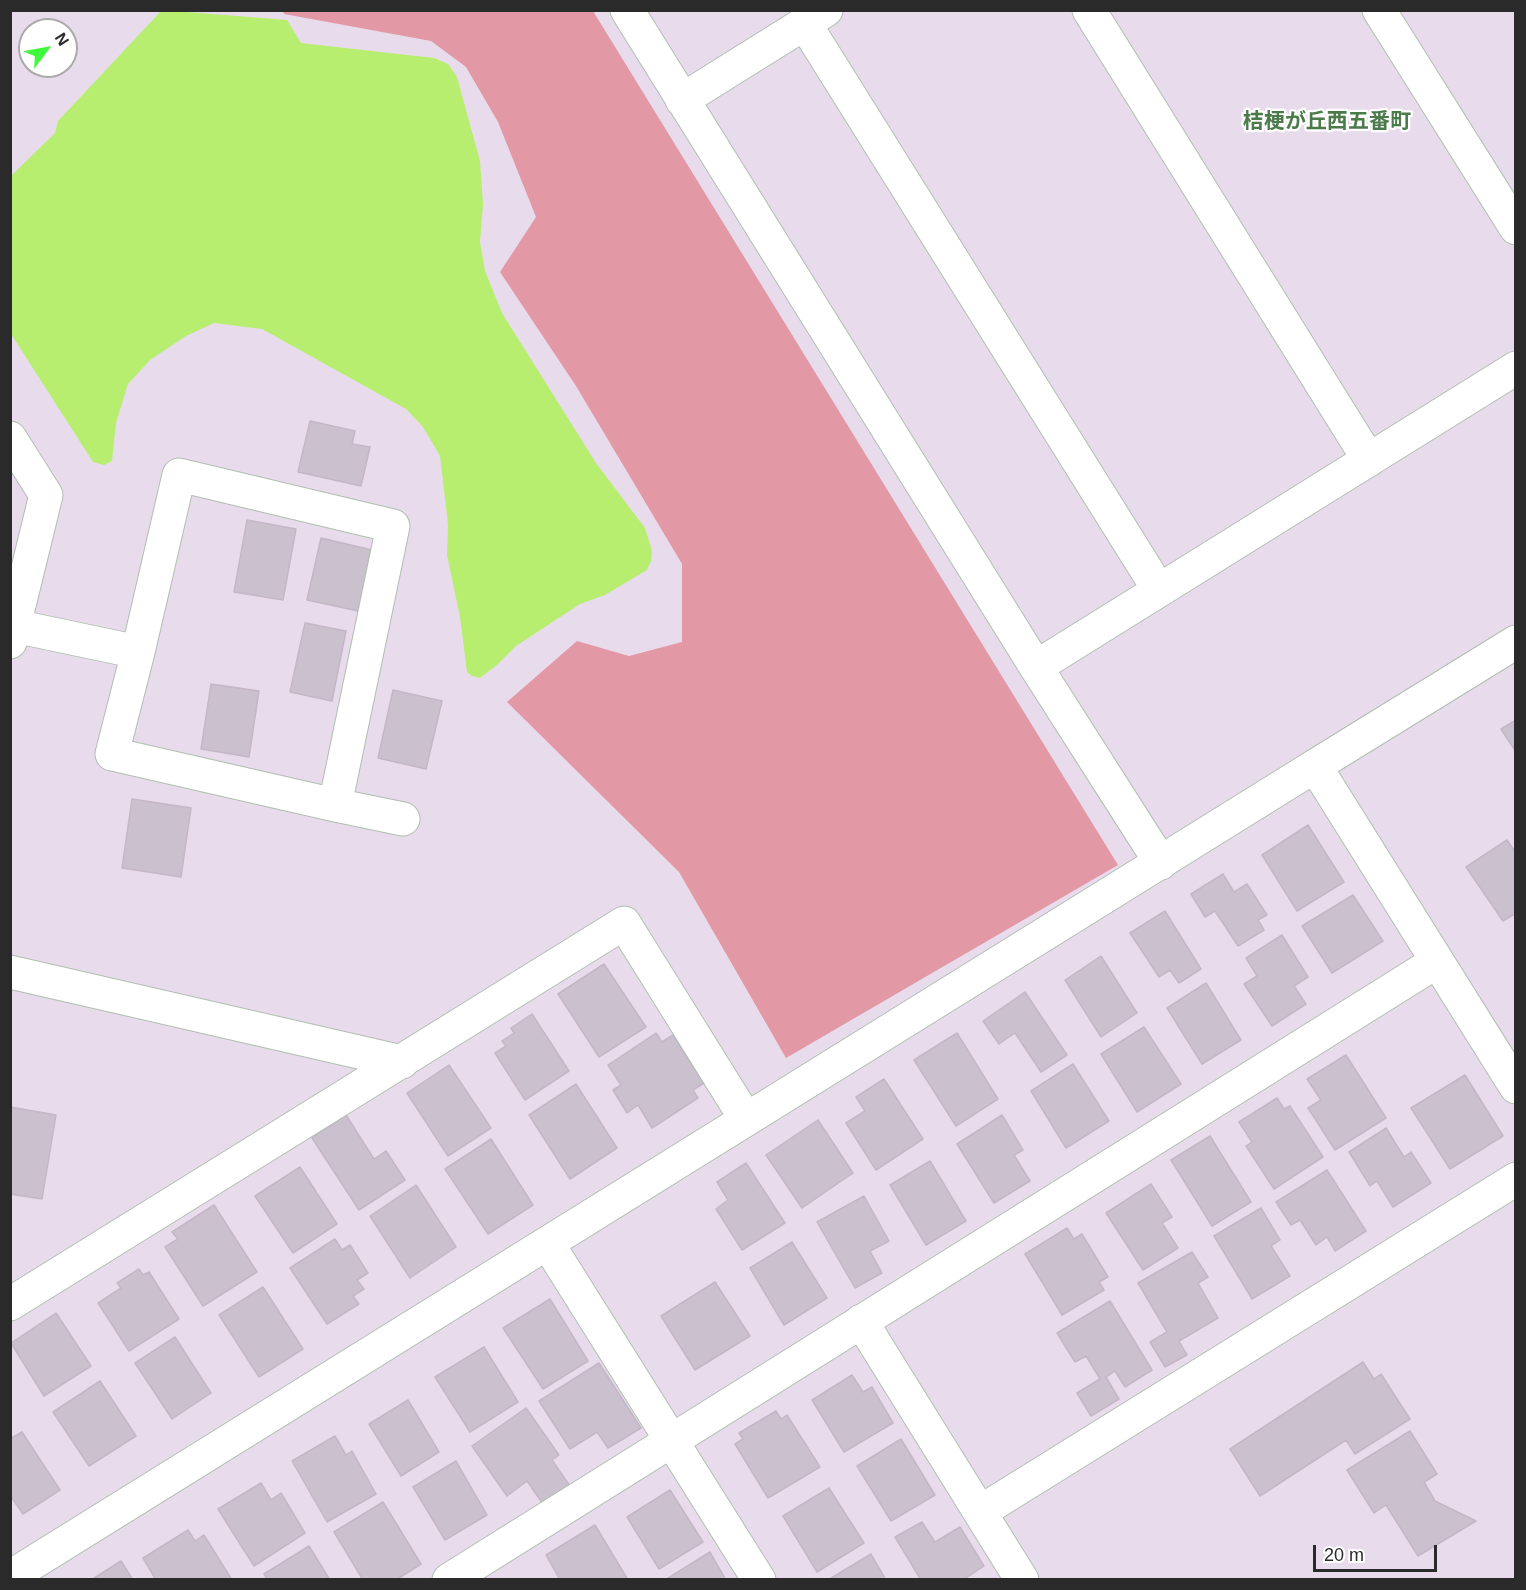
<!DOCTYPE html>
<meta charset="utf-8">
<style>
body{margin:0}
#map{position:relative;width:1526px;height:1590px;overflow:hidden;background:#e8dcec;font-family:Arial,sans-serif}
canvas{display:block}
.frame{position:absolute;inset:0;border:12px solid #2a2a2a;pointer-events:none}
.north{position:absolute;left:18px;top:18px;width:60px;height:60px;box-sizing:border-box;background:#fff;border:2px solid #aaa;border-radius:50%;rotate:58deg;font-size:16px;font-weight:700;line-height:24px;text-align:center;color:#2a2a2a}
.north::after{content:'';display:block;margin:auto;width:21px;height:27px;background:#40f93c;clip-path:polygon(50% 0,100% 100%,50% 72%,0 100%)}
.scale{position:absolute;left:1313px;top:1545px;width:124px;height:27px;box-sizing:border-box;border:3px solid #2a2a2a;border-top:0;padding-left:8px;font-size:18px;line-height:21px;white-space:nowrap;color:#2a2a2a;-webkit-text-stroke:4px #fff;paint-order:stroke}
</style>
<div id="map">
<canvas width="1526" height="1590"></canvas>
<div class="frame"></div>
<div class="north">N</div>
<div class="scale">20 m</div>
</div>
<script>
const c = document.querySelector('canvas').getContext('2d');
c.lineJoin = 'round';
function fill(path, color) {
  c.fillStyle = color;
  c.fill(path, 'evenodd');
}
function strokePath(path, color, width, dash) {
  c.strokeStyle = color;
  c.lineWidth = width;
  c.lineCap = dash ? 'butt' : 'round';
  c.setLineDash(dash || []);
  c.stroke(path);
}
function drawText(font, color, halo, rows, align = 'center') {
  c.font = font + ' Arial,"Noto Sans JP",sans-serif';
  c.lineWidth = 4.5;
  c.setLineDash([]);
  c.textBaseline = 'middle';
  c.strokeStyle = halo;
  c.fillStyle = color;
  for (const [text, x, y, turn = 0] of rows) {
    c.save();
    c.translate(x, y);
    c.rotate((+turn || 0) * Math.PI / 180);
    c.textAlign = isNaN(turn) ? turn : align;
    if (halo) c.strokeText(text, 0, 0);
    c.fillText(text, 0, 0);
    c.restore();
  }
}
const green = new Path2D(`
 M283,11h310l525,854 -332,193 -107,-186 -172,-170 70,-61 52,15 53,-14v-78l-106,-178 -76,-114 36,-55 -38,-95 -32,-55 -35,-26 -147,-27z`);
const water = new Path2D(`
 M162,10l125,10 14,23 133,15 14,6 9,13 23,84 3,43 -3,38 5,29 17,42 94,150 49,65 7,23 -1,10 -4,9 -42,25 -25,9 -64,42 -18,18 -18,14 -8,-2 -5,-4 -7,-55 -13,-62 1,-31 -8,-68 -17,-29 -17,-18 -144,-80 -48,-6 -28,13 -36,24 -22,24 -12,39 -4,38 -8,4 -11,-3 -82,-128v-158l44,-43 3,-12z`);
const building = new Path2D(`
 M310,421l45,10 -3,13 18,3 -9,39 -63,-14z
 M247,520l49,9 -13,71 -49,-8z
 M321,538l51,12 -14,61 -51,-11z
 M305,623l41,8 -14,70 -42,-9z
 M211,684l48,7 -10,66 -48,-8z
 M393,690l49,11 -16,68 -48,-11z
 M1516,720v32l-15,-23z
 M132,799l59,9 -10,69 -59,-9z
 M1308,825l36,57 -47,29 -35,-56z
 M1507,840l9,13v60l-13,8 -37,-54z
 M1223,874l11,18 13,-8 20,31 -9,5 6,10 -26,16 -23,-35 -10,6 -14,-23z
 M1353,895l30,46 -51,32 -30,-47z
 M1165,911l36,58 -22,14 -9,-13 -11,7 -29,-44z
 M1282,935l26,42 -14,9 12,18 -34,22 -28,-42 13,-8 -11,-18z
 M1101,956l36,57 -36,24 -36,-57z
 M604,964l42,63 -47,30 -41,-63z
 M1206,983l35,57 -39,24 -35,-56z
 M1025,992l42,63 -26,17 -26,-39 -16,11 -16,-23z
 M532,1014l37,57 -44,29 -30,-47 11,-7 -4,-5 12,-8 -3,-5z
 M1144,1027l37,57 -44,28 -36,-58z
 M656,1033l6,9 11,-7 31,48 -11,7 5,8 -46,30 -14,-23 -11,8 -14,-23 8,-5 -13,-20z
 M957,1033l41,66 -42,27 -42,-66z
 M1346,1055l40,63 -51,32 -27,-42 13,-8 -14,-21z
 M1073,1064l36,57 -43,27 -35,-57z
 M449,1065l42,63 -43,28 -41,-63z
 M1465,1075l38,61 -53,33 -39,-61z
 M884,1079l39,60 -47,31 -30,-47 19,-12 -9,-14z
 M576,1084l41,64 -47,31 -41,-64z
 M1277,1098l7,11 6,-3 33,51 -49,32 -28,-43 6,-4 -13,-20z
 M10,1107l46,8 -14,84 -32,-5z
 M346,1115l28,44 12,-8 19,29 -46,30 -47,-72z
 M1002,1115l21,35 -9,5 16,26 -36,22 -37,-59z
 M818,1120l35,53 -51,35 -36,-53z
 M1386,1128l18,29 7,-5 20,31 -38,24 -16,-26 -7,5 -21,-34z
 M1210,1136l41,66 -39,24 -41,-66z
 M491,1139l42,66 -45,29 -43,-65z
 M930,1161l36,60 -40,24 -36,-60z
 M746,1163l39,60 -43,27 -26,-41 12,-9 -11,-18z
 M300,1167l37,57 -44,29 -38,-57z
 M1327,1170l39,61 -31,20 -8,-14 -11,8 -16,-25 -9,5 -15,-23z
 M1151,1184l21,33 -10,6 16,25 -35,22 -37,-57z
 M416,1185l40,62 -46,31 -40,-62z
 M864,1196l25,45 -19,10 12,22 -27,15 -38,-66z
 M214,1205l43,67 -54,34 -38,-59 13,-8 -6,-7z
 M1261,1208l19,32 -9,6 19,30 -38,23 -38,-63z
 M1067,1228l7,11 8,-5 26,43 -9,5 5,8 -42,25 -37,-61z
 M335,1239l7,11 8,-5 18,28 -11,7 7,9 -11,7 6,8 -32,20 -37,-56z
 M792,1242l35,56 -43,27 -34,-57z
 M1192,1252l16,25 -10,6 20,35 -39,23 8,14 -22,12 -15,-25 17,-10 -29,-49z
 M139,1269l4,6 6,-3 30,47 -50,32 -31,-48 23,-15 -4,-5z
 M715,1282l35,54 -55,34 -34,-54z
 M263,1287l40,62 -44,28 -40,-62z
 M550,1299l38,62 -45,28 -40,-61z
 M1110,1301l42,69 -27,17 -10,-16 -9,6 13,22 -28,17 -14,-23 23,-14 -14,-23 -11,6 -18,-29z
 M56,1313l35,53 -47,30 -33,-53z
 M175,1337l36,56 -39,26 -37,-56z
 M484,1347l34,55 -48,30 -35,-55z
 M1363,1362l11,17 7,-5 29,45 -55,35 -9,-14 -86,56 -30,-47z
 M599,1363l42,65 -33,20 -11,-16 -27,17 -31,-48z
 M852,1375l11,17 9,-5 21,36 -49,29 -32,-52z
 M100,1381l36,55 -47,30 -36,-54z
 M408,1400l31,52 -38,24 -32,-52z
 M526,1408l33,47 -7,5 18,26 -27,18 -16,-23 -20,15 -35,-50z
 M776,1411l5,8 6,-4 33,52 -52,31 -33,-54 8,-5 -4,-6z
 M1410,1431l27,43 -13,8 11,19 41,20 -58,35 -32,-51 -12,8 -27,-43z
 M22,1432l38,58 -37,24 -13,-19v-56z
 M335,1436l11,19 6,-4 24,43 -49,28 -35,-61z
 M901,1439l34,56 -44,26 -34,-55z
 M456,1461l31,54 -42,25 -32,-53z
 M261,1483l10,17 10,-7 24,40 -51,33 -36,-57z
 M829,1488l35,55 -47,29 -34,-56z
 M670,1490l33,52 -44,27 -32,-52z
 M383,1502l38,62 -25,16h-33l-29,-48z
 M922,1522l13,20 25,-15 24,39 -21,14h-42l-26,-43z
 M595,1525l33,55h-68l-14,-25z
 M188,1530l7,11 9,-6 28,45h-76l-13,-22z
 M309,1546l21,34h-63l-3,-6z
 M710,1552l16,28h-61z
 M871,1554l15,26h-58z
 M121,1561l12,19h-42z`);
const minor = new Path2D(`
 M627,10l409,657 125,196
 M1089,10l280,450
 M1379,10l137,218
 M805,24l354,566
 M682,100l144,-90
 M10,438l36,57 -36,147
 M10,625l128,27 41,-177 214,51 -58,279
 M138,652l-26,102 223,51 68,14
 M1036,667l480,-299
 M1315,766l201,-124
 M10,972l392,90
 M548,1244l211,336
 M10,1304l614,-381 122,196
 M861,1321l161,259
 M980,1512l536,-333
 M449,1580l987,-618`);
const tertiary = new Path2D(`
 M10,1577l1305,-811 201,321`);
const quarterNames = [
 ["桔梗が丘西五番町",1327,122]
];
fill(green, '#e299a5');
fill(water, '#b7ee6f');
fill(building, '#cbc1ce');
strokePath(building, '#c4b6c7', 1.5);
strokePath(minor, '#b0beb0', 35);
strokePath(tertiary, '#b0beb0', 35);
strokePath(minor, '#fff', 33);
strokePath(tertiary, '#fff', 33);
drawText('bold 21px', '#4b7b4b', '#fff', quarterNames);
</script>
